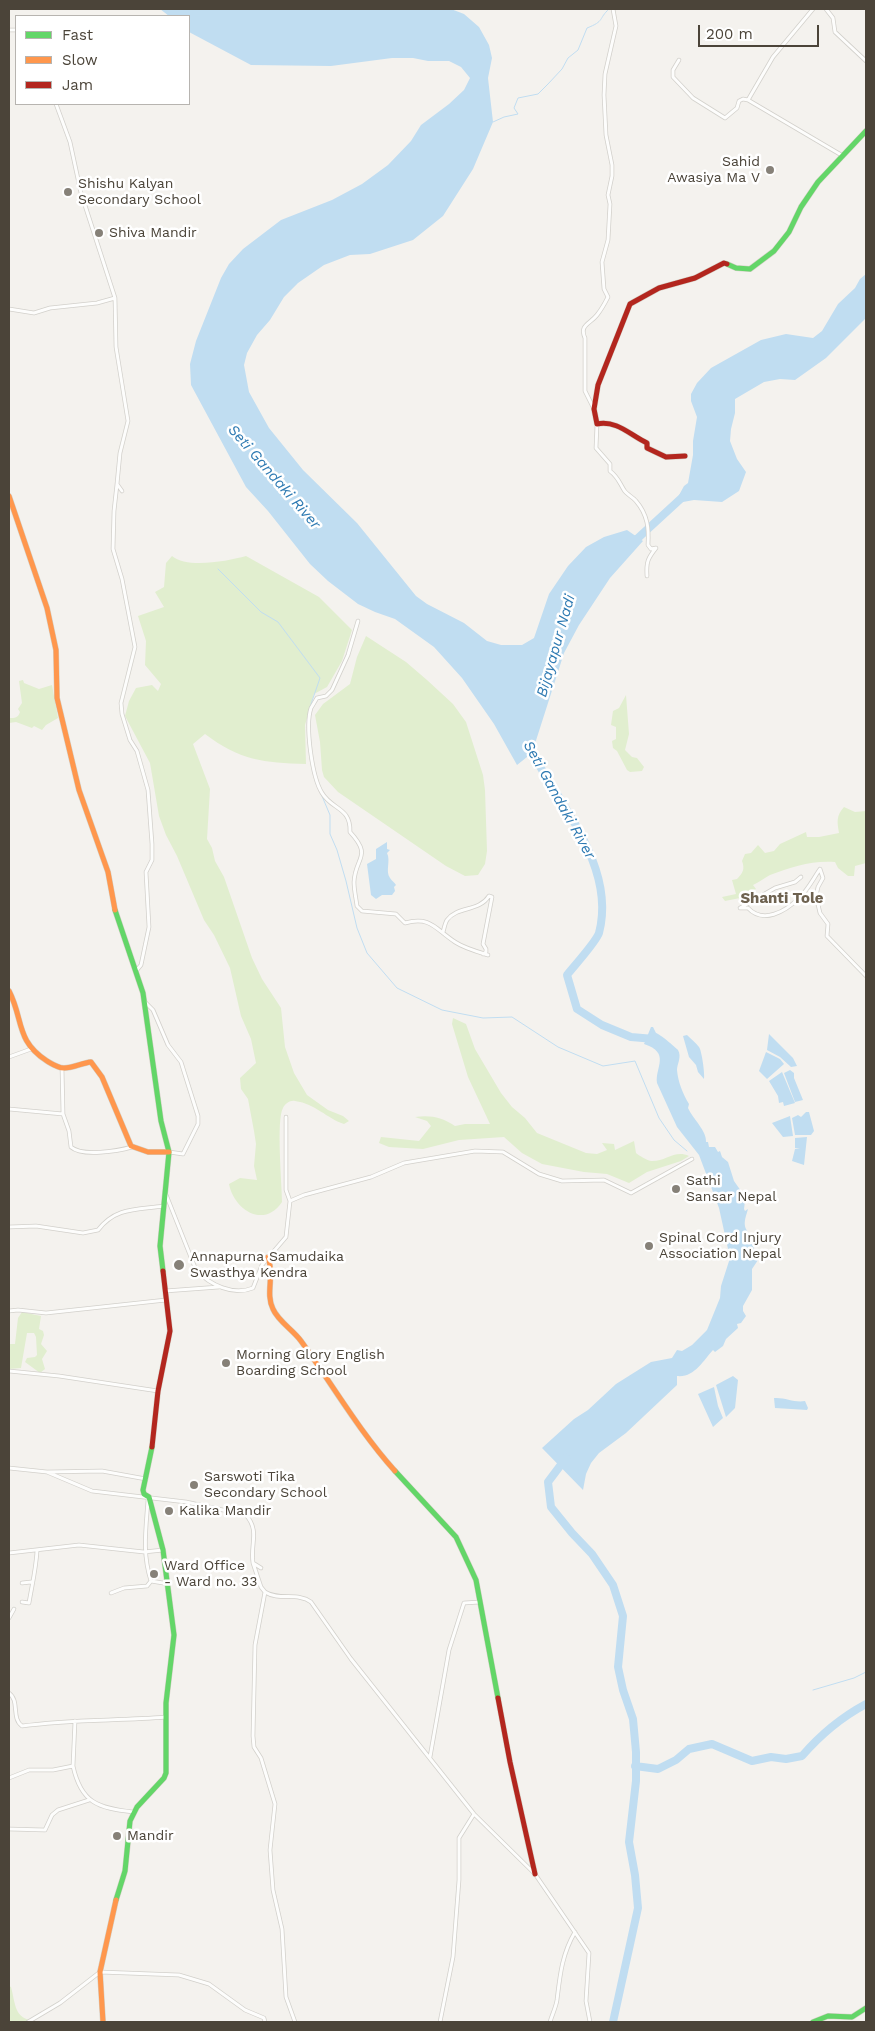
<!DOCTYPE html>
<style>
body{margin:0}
#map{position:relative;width:875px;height:2031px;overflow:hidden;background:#f4f2ee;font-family:"Work Sans",sans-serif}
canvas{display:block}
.frame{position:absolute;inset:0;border:10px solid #4b4439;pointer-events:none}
.legend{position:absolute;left:15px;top:15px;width:175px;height:90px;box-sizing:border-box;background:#fff;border:1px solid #b7b4b0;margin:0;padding:6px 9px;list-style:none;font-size:15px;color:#4b4439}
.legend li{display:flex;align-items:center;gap:10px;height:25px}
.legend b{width:25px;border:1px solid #b7b4b0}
.scale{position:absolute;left:698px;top:25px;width:121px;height:22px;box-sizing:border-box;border:2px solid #4b4439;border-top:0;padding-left:6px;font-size:15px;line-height:18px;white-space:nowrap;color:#4b4439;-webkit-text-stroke:4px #fff;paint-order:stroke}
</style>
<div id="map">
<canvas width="875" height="2031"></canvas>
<div class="frame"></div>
<ul class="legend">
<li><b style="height:6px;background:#63d668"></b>Fast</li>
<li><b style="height:6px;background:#ff974d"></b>Slow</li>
<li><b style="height:6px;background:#b3261e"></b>Jam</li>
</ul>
<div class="scale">200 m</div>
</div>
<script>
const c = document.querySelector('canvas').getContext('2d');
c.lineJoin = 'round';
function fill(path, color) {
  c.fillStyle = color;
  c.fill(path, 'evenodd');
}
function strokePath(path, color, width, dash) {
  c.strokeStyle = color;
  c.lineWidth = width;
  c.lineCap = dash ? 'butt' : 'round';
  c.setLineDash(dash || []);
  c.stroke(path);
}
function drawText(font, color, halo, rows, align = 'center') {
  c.font = font + ' "Work Sans",sans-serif';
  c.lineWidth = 5;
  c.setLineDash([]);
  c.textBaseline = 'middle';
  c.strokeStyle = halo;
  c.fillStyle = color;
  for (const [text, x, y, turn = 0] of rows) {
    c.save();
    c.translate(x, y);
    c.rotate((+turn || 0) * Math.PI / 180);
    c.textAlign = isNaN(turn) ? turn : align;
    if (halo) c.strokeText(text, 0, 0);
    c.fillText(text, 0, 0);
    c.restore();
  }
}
const green = new Path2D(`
 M172,556c15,13 56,5 74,0l73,41 33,33 -10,31 -15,26 -13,7 -9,31 1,39c-42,-1 -67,-4 -101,-30l-12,10 17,45 -3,50 5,9 3,13 9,16 28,81 10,21 19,29 4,39 9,26 13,22 21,15 15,6 6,5 -5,3c-18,-6 -28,-20 -49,-23 -5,-1 -10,3 -12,7 -7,12 -1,77 -1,94 -18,27 -48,8 -53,-18l11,-6 17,2 -3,-14 2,-22 -2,-13 -6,-32 -7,-10 -1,-11 16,-15 -5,-24 -10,-23 -11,-48 -16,-33 -10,-15 -27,-64 -11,-21 -7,-19 -9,-53 -25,-47 4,-15 7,-13 16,-3 6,6 3,-7 -16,-19 1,-24 -8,-25 26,-9 -9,-15 9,-5 2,-24z
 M366,636l40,26 21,18 26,24 13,18 17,53 2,15 2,61 -2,13 -7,11 -13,1 -19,-10 -108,-74 -14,-15 -2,-7 -2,-28 -5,-27 8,-11 27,-20 7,-27z
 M23,680l1,3 15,6 13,-4 6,33 -12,7 -4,5 -8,-4 -2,2 -16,-6 -7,1v-5c6,0 9,0 11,-6l-2,-3 4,-6 -3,-22z
 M626,695l3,39 -4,16 7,7 5,1 7,9 -2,4 -12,1 -3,-2 -10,-19 -4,-3 -1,-7 4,-2v-12l-5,-2 2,-14 6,-3z
 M844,807l11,5 11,-1v52l-11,3 -1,10h-6l-10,-8 -3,-6c-22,-2 -44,5 -65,13 -6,3 -10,7 -17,10l3,4 -7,3 -4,5 -20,4 -3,-4 14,-3 -4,-14 5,-1c6,-6 8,-10 5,-18l3,-7 6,-1 7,-8 7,8 9,-2 6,-7 26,-12 1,5h12l20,-4c-2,-11 -3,-17 5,-26z
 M453,1018l13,6 9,25 26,44 11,14 13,11 12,15 49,20 11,1 10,-4 -5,-7 12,1 1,6 19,-9 2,12c4,3 10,7 15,8 14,1 24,-12 38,-5l-8,5 -34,11 -18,11 -22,-9 -23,-2 -42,-8 -20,-11 -18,-16 -45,3 -36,9 -34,-2 -10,-4 2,-6 38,4 12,-15 -4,-5 -12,-4c16,-2 26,0 40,9l10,-2h25l-22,-47 -16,-53z
 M22,1312l19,4 -2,13 4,2 1,4 -3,9 6,7 -5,8 3,10 -5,4 -15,-11 2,-4 8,-1 2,-2 -1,-18 -2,-4h-7l-6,35 -12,1v-25h6l3,-26z
 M9,1986l2,1c4,14 3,30 19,33l-2,2h-19z`);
const water = new Path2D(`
 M160,9h291l13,5 15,13 10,18 3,13 -4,20 5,44 -20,47 -30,47 -30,24 -43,14 -20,1 -26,10 -26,18 -14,14 -14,23 -13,15 -10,18 -3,12 5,27 20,36 34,42 54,53 59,73 11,8 37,19 23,18 14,4h21l12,-7 15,-44 19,-28 18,-19 18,-10 23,-7 16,11 -33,37 -31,47 -15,28 -32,100 -15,12 -23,-41 -32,-46 -28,-31 -39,-28 -20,-7 -17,-8 -30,-23 -18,-17 -42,-53 -22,-24 -55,-102 -1,-21 6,-23 25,-63 8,-14 14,-15 38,-29 51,-20 30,-16 26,-19 23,-24 10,-16 28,-21 15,-14 6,-12 -9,-11 -12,-6h-21l-15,-3h-21l-61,8 -80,-1 -62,-33v-16h-20z
 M866,274v44l-40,40 -31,22 -15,-1 -16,3 -29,17v14l-4,16 -1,12 7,18 9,13 -7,19 -17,11 -28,-2 -11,2 -5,-5 6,-11 4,-3 5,-28v-14l4,-24 -6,-16v-7l6,-11 14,-15 50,-28 25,-6 27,4 9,-7 16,-27 17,-16 5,-9z
 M387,842v7l3,1 -3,3c4,8 -2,18 3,25 2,3 4,4 6,7l-2,2 1,4 -3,4h-10l-6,4 -5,-4 -4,-31 9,-5v-10z
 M651,1027h2l3,6c4,1 19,14 22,17 4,7 -1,14 -1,20 1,12 6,24 12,34l-1,4c5,11 19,23 18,34h2l1,5h6l3,5 2,-1 2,6 6,5 6,19 7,10v6l4,4 -1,8 1,2 3,-2c-3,11 -7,18 4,27l-2,7 3,2 2,11 3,4 -6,9v21l-9,16v5l3,5 -5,7 -4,1 1,4 -12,11 -3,7 -8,6 -2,-2c-10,11 -19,28 -36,26v9l-51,48 -27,20 -8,10 -5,11 -3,16 -41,-42 32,-29 14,-9 28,-26 35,-22 21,-4 5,-8 5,1 10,-6 15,-15 13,-32 1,-12 9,-28 -11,-50 -20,-53 -22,-28 -20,-44c-2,-16 14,-30 -13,-39z
 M769,1034l24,24 4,8 -6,1 -11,-10 -13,-7z
 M687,1035c4,4 9,8 12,12 3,4 6,28 5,32l-6,-7 -2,-7 -7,-8 -6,-21z
 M766,1052l14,7 4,5 -17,15 -8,-8z
 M790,1070l4,3v5l9,22 -8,2 -11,-29z
 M782,1072l13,31 -11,3 -1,-4 -4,1 -1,-7 -9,-15z
 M806,1112h3l5,19 -3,4h-16l-3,-17 6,-3 3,2z
 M790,1116l3,20 -10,1 -11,-14z
 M807,1137l-3,28 -12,-4 3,-12h5l-5,-1v-10z
 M733,1376l5,4 -3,28 -9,9 -10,-32z
 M714,1387l4,19 5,12 -10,9 -15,-33z
 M774,1398c11,-1 20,5 31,3l3,7 -1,2 -32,-2z`);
const stream = new Path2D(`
 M493,122l11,-5 14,-3 -4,-6 4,-10 20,-4 10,-10 14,-15 6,-11 10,-8 9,-22c18,-7 11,-9 22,-19
 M218,569l43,43 17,10 42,56 -10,29
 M313,771l3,12
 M319,789l11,26v19l7,16 9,31 11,47 10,25 30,35 45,22 41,8 29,-1 46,30 45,19 32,-5 24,57 15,22 13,11
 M813,1690l41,-12 12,-6`);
const river = new Path2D(`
 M630,542l8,-4 49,-45
 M528,745c28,56 89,120 71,188 -3,9 -25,33 -32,42l10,34 25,16 29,12 23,2
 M566,1458l-18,24 3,25 21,26 20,21 21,31 10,31 -5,51 5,23 10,29 3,33v29l-7,61 6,33 3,33 -25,114
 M635,1766l23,3 18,-9 13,-11 23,-5 40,17 19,-4 15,2 16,-3c19,-22 38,-38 64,-52`);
const street = new Path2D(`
 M826,9l7,9 2,14 31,29
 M9,30h7
 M679,60l-6,10v7l20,21 32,20 12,-10 2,-7 4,-2 5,1 25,-43 40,-48
 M748,100l95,56
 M56,104l14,38 11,51 34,105 1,49 12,74 -8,32 -3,31 5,7
 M9,309l25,4 16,-5 47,-5 18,-5
 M594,409l-9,-18v-53c-6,-13 5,-14 12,-23 4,-5 8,-12 11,-18l-4,-8 -2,-27 6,-22 2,-36 -2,-9 4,-19v-11l-6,-30 -2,-40 1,-21 11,-48 -3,-17
 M597,424l-1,24 14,16v7c8,6 9,11 14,19 2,4 9,7 12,11 12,14 13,28 12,44l3,4 5,-1c-8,10 -10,14 -9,28
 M117,484l-3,27 -1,38 9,30 13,68 -14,56 1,11 8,26 7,11 11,39 4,54v16l-6,12 3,55 -8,38 -5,6
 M358,621l-10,34 -16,35 -6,6 -9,2c-2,3 -4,7 -6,10 -6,18 1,69 11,85 10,17 29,14 28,39 23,25 5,25 4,50 0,8 2,16 3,24l5,5 34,3 9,9c26,-7 30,6 50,19 9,6 23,10 33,13
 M740,908h8c15,16 37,4 51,-10 9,-8 14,-19 21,-29l3,9 -5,9 -2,9 4,17 8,11 -1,12 39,40
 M740,908l35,-20 20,-6 6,-5
 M443,932c1,-3 2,-9 4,-12 10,-14 32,-8 42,-24l3,1 -9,47 3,5v3l-3,2
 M144,1001l9,9 15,35 13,17 17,54v8l-15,30 -14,-2
 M9,1057l22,-8
 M9,1109l54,5 -1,-46
 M63,1114l6,17 2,16c11,10 47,4 61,0
 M165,1192l31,78c14,15 37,26 57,18l9,-23 24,-28 4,-36 -4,-11v-73
 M290,1201l14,-6 67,-18 33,-14 71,-12 28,1 36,22 23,7 42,-1 27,13 61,-34
 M9,1227l27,-1 47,7 15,-3c18,-23 38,-20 66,-24
 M165,1291l54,-4
 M9,1311l9,-1 28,3 120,-13
 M9,1371l50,5 99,15
 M9,1468l38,4 55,-1 44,8
 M47,1472l45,19 94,11 60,13c14,16 4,29 7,48l8,5
 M148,1500c-2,29 -6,53 3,81l18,3
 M9,1553l70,-8 65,7 19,-2
 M253,1563l8,24 4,5 -10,53 -2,91 1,11 7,11 14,46 -5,46 3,40 9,39 4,68 9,25
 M22,1583l9,-1
 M265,1592c14,9 33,0 46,10l40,57 123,155 61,60 54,79 -3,48 4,21
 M111,1593l13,-5 23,-2 4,-5
 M22,1602l7,1c3,-18 7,-34 8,-52
 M9,1618l5,-9
 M9,1693c11,8 2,25 13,33 48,-7 96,-5 144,-9
 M430,1757l19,-107 15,-47 16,-1
 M73,1766l2,-45
 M9,1778l20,-8h24l20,-4c8,37 25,42 60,46
 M9,1829l36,1 7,-15 6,-5 31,-10
 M28,2022l32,-19 40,-31 79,3 30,9 36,26 19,8 1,4
 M440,2022l13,-65 6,-77v-42l15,-24
 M550,2022c2,-7 6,-15 7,-22 3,-25 5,-46 18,-68`);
const fast = new Path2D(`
 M727,264l9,4 14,1 24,-18 15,-19 12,-25 17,-25 48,-51
 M115,910l28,83 18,128 8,31 -9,94 3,25
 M395,1471l61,66 20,43 22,118
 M116,1900l9,-29 5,-50 7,-14 27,-29 2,-5v-70l8,-68 -11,-85 -14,-53 -5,-3 -1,-4 9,-43
 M813,2022l15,-6 24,1 14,-9`);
const slow = new Path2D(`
 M9,496l38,112 9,42 1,48 22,92 29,82 7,38
 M9,991c15,29 6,49 38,70 5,3 11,7 17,7 9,0 18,-5 27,-6l11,15 29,69 17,6h21
 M268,1257c7,18 -3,36 5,52 5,12 20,21 28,32 31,43 58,90 94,130
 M103,2022l-3,-50 16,-72`);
const jam = new Path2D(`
 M685,456l-19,1 -19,-9v-5c-17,-8 -30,-23 -50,-19l-3,-15 4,-24 32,-81 29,-16 36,-10 29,-15 3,1
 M152,1447l6,-56 12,-60 -7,-60
 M498,1698l12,64 25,112`);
const markers = [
 [770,170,5,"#868178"],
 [68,192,5,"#868178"],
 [99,233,5,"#868178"],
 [676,1189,5,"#868178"],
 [649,1246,5,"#868178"],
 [179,1265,6,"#868178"],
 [226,1363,5,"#868178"],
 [194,1485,5,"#868178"],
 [169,1511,5,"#868178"],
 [154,1574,5,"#868178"],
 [117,1836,5,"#868178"]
];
const poiNames = [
 ["Sahid",760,162,"right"],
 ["Awasiya Ma V",760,178,"right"],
 ["Shishu Kalyan",78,184],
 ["Secondary School",78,200],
 ["Shiva Mandir",109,233],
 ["Sathi",686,1181],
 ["Sansar Nepal",686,1197],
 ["Spinal Cord Injury",659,1238],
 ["Association Nepal",659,1254],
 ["Annapurna Samudaika",190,1257],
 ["Swasthya Kendra",190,1273],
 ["Morning Glory English",236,1355],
 ["Boarding School",236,1371],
 ["Sarswoti Tika",204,1477],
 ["Secondary School",204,1493],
 ["Kalika Mandir",179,1511],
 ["Ward Office",164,1566],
 ["- Ward no. 33",164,1582],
 ["Mandir",127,1836]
];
const waterNames = [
 ["Seti Gandaki River",274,477,49],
 ["Bijayapur Nadi",556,646,-74],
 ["Seti Gandaki River",559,800,61]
];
const neighbourhoodNames = [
 ["Shanti Tole",782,899]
];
fill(green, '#e1eecf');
fill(water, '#c0ddf1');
strokePath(stream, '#c0ddf1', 1);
strokePath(river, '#c0ddf1', 8);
strokePath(street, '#d2d0cb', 4.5);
strokePath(fast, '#d3cfc5', 6);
strokePath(slow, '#d3cfc5', 6);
strokePath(jam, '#d3cfc5', 6);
strokePath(street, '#fdfdfc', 3);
strokePath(fast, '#63d668', 5);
strokePath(slow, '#ff974d', 5);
strokePath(jam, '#b3261e', 5);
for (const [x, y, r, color] of markers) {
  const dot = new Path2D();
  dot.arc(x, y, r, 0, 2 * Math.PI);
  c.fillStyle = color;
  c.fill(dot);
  strokePath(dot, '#fff', 2);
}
drawText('14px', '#4b4439', '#fff', poiNames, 'left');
drawText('italic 15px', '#2e7ab2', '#fff', waterNames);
drawText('bold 15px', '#6e6250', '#fff', neighbourhoodNames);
</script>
